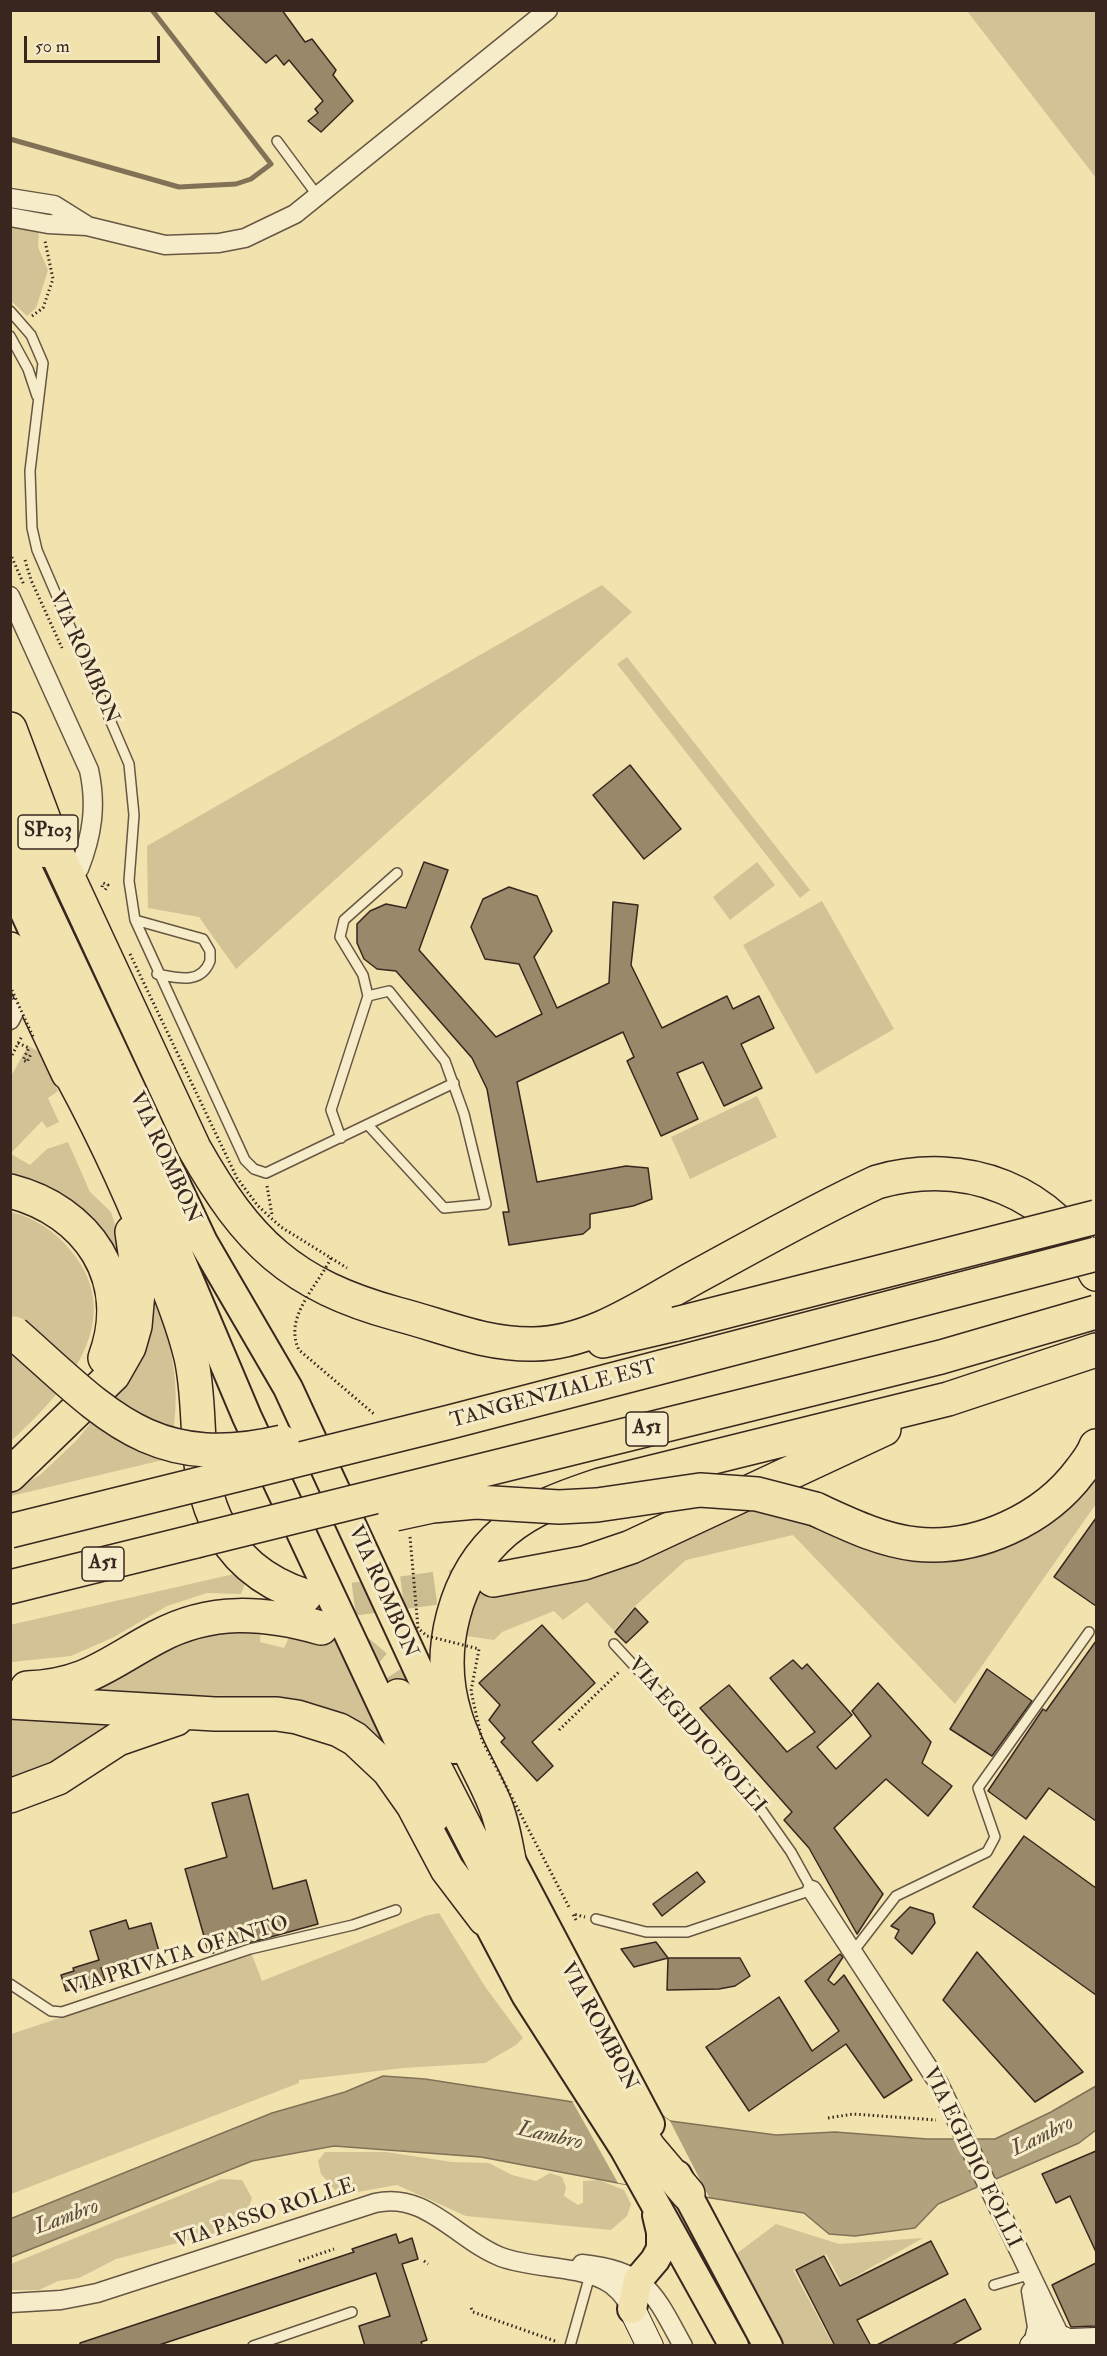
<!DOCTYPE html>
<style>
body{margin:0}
#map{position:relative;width:1107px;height:2356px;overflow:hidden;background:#f1e2ae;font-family:"IM FELL Double Pica",serif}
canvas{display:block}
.frame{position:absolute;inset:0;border:12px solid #39271f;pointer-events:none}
.scale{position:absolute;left:24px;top:36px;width:136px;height:27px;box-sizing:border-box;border:3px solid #39271f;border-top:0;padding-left:8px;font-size:18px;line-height:21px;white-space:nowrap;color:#39271f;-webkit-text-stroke:4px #f6ecca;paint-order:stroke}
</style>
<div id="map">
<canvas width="1107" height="2356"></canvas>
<div class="frame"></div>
<div class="scale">50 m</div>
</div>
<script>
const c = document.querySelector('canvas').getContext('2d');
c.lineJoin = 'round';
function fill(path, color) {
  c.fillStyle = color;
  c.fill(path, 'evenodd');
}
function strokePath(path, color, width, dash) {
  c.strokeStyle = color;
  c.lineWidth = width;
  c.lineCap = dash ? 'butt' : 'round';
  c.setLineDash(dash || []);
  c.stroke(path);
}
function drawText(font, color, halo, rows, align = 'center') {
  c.font = font + ' "IM FELL Double Pica",serif';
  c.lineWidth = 6;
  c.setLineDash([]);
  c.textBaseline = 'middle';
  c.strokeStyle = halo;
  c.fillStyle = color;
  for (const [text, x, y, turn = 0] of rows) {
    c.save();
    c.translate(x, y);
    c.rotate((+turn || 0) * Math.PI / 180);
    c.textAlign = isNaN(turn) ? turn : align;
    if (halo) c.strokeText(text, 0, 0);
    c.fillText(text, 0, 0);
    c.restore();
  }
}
const green = new Path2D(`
 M967,11h129v167z
 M10,223l29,7 -1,17 10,23 -12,38 -9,8 -16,-15z
 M602,585l30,27 -396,357 -37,-52 -51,-9 -1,-62z
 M627,657l183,233 -10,8 -183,-234z
 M757,862l18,23 -45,35 -17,-23z
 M822,901l72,128 -78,45 -73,-129z
 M28,1046l14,7 16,38 -10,7 11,24 -12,6 -5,-7 -31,32v-77z
 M757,1096l20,41 -87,42 -19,-42z
 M68,1142l22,50 21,20 10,31 1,37 -111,-97v-29l19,11 17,-16z
 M11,1212c24,6 44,19 60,39 58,69 -7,142 -60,190z
 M154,1298c22,52 29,106 13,161l-156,37v-3l29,-18 37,-35 37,-46z
 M1096,1478v26l-141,200 -162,-169 -107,25 -52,47 -20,24 -27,-29 -24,18 -9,-9 -52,21 -8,8 -34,-5 9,-35 21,-4v-3l251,-85 23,1 189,51c59,-7 108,-36 143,-82z
 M234,1574l12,7 -5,13 -34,-1 -40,13 -53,31 -43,19 -60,6 -1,-37z
 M329,1625l57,120 -56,-33 -57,-15 -185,-4 110,-66 63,-1 -1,16 24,6 8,-17z
 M10,1711l121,3 -47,38 -73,32z
 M439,1913l47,75 37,50 -7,7 -31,18 -82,5 -104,12v3l-288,111v-160l241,-79 10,26 163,-65z
 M325,2152h61l66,10 37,1 23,12 24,6 14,-8 12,4 4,10 -2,9 14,9 5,-2v-22l16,-1 25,10 7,14 -4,12 -16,14 -145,-14 -69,-31 -40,7 -22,-2 -14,-16 -3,-13z
 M221,2179l21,1 10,18 -7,19 -18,13 -111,29 -37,19 -21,3 -19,9h-28v-26z
 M776,2224l63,20 84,-6 -81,46 -16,-30 -33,16 40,75h-49l-48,-91z`);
const water = new Path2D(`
 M383,2076l42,3 219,34 19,3 7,5 106,14 59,-3 92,7h68l56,-27 45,-26v44l-17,13 -141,61 -23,24 -60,8 -26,-2 -25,-21 -186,-30 -137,-26 -147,-11 -82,15 -241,96 -1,-38 262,-106 73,-21z`);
const pier = new Path2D(`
 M572,2101l91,15 7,5 39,76 -91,-14z`);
const stream = new Path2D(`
 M10,139l169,48 57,-3 15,-5 20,-15 -119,-154`);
const building = new Path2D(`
 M213,10h69l23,32 7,-3 24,31 -3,5 20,26 -32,31 -13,-11 10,-8 -3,-4 8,-8 -34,-41 -5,5 -8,-10 -10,8z
 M630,765l51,64 -37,30 -51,-64z
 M424,862l24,8 -29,80 77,87 46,-23 -23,-50 -34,-5 -14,-32 12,-28 26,-12 28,9 15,35 -18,26 23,51 52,-25 4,-81 25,3 -7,60 31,63 65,-32 6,13 26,-13 15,32 -33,16 21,44 -38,18 -21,-44 -26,11 21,46 -37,17 -34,-75 7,-4 -11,-25 -106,50 20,100 89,-16 22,2 4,31 -19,7 -43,8v14l-7,6 -74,11 -6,-33h6l-22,-123 -15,-31 -76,-87 -19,-2 -13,-10 -7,-16v-19l13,-13 16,-7 20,4z
 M1096,1518v88l-42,-29z
 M635,1608l13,14 -22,21 -11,-11z
 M542,1625l53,58 -63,59 21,24 -16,15 -36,-39 4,-4 -16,-18 11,-15 -21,-22z
 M1096,1641v180l-47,-33 -23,31 -38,-28 55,-82 3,2z
 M793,1660l9,9 5,-5 45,51 -35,32 19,22 35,-33 -19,-25 26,-28 53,59 -9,21 30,23 -24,30 -42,-37 -52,49 49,66 -26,40 -48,-86 -25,-28 8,-8 -92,-104 29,-23 58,67 28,-20 -45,-54z
 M987,1669l45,32 -40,55 -42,-27z
 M248,1794l25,95 33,-9 12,44 -109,30 -24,-85 42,-12 -15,-54z
 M1024,1836l72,52v107l-123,-88z
 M697,1872l8,10 -43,34 -9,-12z
 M910,1907l23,7 2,9 -23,31 -17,-16 4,-8 -8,-4z
 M126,1920l3,9 22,-6 9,32 -23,6 -1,-3 -35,10 4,12 -39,11 -5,-16 13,-4 -1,-3 26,-8 -9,-29z
 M656,1942l12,16 -34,9 -13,-18z
 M977,1952l106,120 -48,30 -92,-102z
 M840,1954l3,3 -15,23 6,5 10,-10 68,105 -28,18 -38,-54 -97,67 -43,-64 73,-50 33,54 27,-20 -34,-50z
 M668,1958h72l10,18 -15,10 -16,3 -52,1z
 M1096,2151v101l-26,-56 -14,7 -14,-29z
 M396,2234l3,9 13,-5 6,21 -16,5 25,76 -6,2 2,4h-58l-6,-20 31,-10 -14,-43 -220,73h-76v-3l274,-91 -2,-3z
 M931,2241l17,33 -91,46 14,26h-36l-39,-76 28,-14 16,30z
 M1096,2263v63l-25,1 -19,-42z
 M965,2299l16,30 -31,17h-75z`);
const highwayTunnel = new Path2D(`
 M305,1596l43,4 142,-19
 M351,1645l30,25 17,26`);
const path = new Path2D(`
 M32,316l11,-8 10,-29 -8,-38
 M10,553l14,32
 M25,560l6,20 31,68
 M102,887l1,-4 5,2 -4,7
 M18,1043l11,5 -6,12 4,2 4,-8
 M10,1059l12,-23
 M267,1186l5,29
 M331,1258l16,10
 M559,1730l61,-59
 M576,1920l-3,-6 12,3
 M828,2118l25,-4 83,6
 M299,2261l35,-12
 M424,2261l4,3
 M471,2308l2,4 85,30`);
const lane = new Path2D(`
 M277,141l40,54
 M10,311l21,24 12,28 -13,108 2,57 5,22 92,214 5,51 -5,66 6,39 110,240 9,9 12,4 188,-90
 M10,336l18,33 9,27
 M135,920l68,19 7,12v10c-9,24 -33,17 -53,13
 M368,996l-5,-21 -23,-38 4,-17 53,-47
 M341,1138l-10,-28 37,-114 21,-5 56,70 19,53 22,90 -42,4 -76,-83
 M596,1919l50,13h41l125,-42 -21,-38 -48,-68 -129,-140
 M852,1953l44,-57 91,-44 8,-15 -17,-49 111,-156
 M10,1984l41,27 11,1 188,-63 103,-24 43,-15
 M994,2285l34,-10
 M253,2346l99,-34
 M570,2346l20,-71`);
const street = new Path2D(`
 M10,198l44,7 32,20
 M10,217l38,7 39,2 78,19 54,-2 26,-5 50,-24 253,-204
 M10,596l79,174c8,36 3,66 -10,99
 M10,1020l6,-12
 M812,1890l127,194 122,254
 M582,2264c65,7 72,29 101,82
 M1031,2291l6,36 -4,17
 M10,2303l51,-3 36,-7 278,-90c51,-12 82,37 126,54 33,12 71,8 103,23 13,6 21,17 28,29`);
const secondary = new Path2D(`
 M632,2309l18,37
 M1067,2342l29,-1
 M1033,2346c11,-10 26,-13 37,0`);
const primary = new Path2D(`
 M10,792l35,61
 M10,832l193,410 85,146 167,361
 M10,880l133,291 104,246 188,401
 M499,1838l151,286
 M476,1900l50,95 98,153 110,198
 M677,2175l91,171
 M632,2309l6,-29 17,-20 6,-11v-17l-4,-17`);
const highway = new Path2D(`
 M10,729l45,120 139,299c53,94 97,137 203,166 47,12 87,31 137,30 57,-1 109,-38 158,-65 61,-33 122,-68 185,-97 88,-25 177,8 219,92
 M10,949l58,124
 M59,1053c36,64 67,129 94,197 14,35 29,70 38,107 12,54 1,110 24,161 18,40 48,64 90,78
 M10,1191c78,20 124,88 95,167
 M603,1341l73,-17
 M10,1475l103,-100 16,-28 6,-21 4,-45 -7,-49
 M815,1509c33,15 65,31 100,35 62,7 130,-25 166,-74 6,-8 12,-15 15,-24
 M493,1580l91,-17 47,-16 253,-118
 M10,1587l186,-46
 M27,1688c59,-2 81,-25 130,-51 54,-29 107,-25 164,-9
 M398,1696l155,302 96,150 39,46
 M10,1702l205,12h62l20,3 42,13 16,9 34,32 24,34 34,64 38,50
 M10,1796l48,-18 60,-39 58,-20
 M509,1860c-4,-20 -7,-40 -15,-58 -12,-30 -30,-56 -39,-87 -20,-64 -1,-141 50,-184 27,-23 62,-35 95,-46l348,-86 148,-49`);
const pathBridge = new Path2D(`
 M130,954l107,224 21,28 23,21 50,31c-14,29 -48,59 -32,92l75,64
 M10,986l24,53
 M410,1537l8,91 9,8 52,13 -8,42 11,49 88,169`);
const highwayBridge = new Path2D(`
 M676,1324l420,-107
 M14,1333c91,80 137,140 268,109
 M395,1514l37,-8 44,-4 83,5 38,-2 103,-15 57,4 58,15
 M10,1531l440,-109 646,-168
 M196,1541l745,-184 155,-45`);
const shields = [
 [48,832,60],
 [647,1429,42],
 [103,1564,42]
];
const shieldNames = [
 ["SP103",48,832],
 ["A51",647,1429],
 ["A51",103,1564]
];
const streetNames = [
 ["VIA ROMBON",83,658,66],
 ["VIA ROMBON",164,1158,65],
 ["TANGENZIALE EST",554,1395,-15],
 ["VIA ROMBON",382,1592,66],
 ["VIA EGIDIO FOLLI",696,1736,49],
 ["VIA PRIVATA OFANTO",178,1957,-17],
 ["VIA ROMBON",598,2027,62],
 ["VIA EGIDIO FOLLI",971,2158,64],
 ["VIA PASSO ROLLE",265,2215,-18]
];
const waterNames = [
 ["Lambro",550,2137,13],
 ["Lambro",1043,2137,-26],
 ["Lambro",67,2218,-20]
];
fill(green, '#d2c296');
fill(water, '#b2a27d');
strokePath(water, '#827157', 1.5);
fill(pier, '#f1e2ae');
strokePath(stream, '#827157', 5);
fill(building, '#998869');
strokePath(building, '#39271f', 1.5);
strokePath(highwayTunnel, '#ccbd91', 33, [33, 16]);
strokePath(lane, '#675643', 12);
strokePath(street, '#675643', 21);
strokePath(secondary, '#39271f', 28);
strokePath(primary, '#39271f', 32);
strokePath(highway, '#39271f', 36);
strokePath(path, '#39271f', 3, [1.5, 3]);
strokePath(lane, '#f6ecca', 9);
strokePath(street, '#f6ecca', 18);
strokePath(secondary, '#f6ecca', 26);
strokePath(primary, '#f1e2ae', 28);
strokePath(highway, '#f1e2ae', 33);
strokePath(highwayBridge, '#39271f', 36, []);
strokePath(pathBridge, '#39271f', 3, [1.5, 3]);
strokePath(highwayBridge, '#f1e2ae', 33);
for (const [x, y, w] of shields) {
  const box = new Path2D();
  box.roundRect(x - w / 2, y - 17, w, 34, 4.5);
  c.fillStyle = '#f6ecca';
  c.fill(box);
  strokePath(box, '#39271f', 1.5);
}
drawText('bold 20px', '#39271f', null, shieldNames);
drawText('21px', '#39271f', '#f6ecca', streetNames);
drawText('italic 22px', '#5d4c3b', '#f6ecca', waterNames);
</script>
